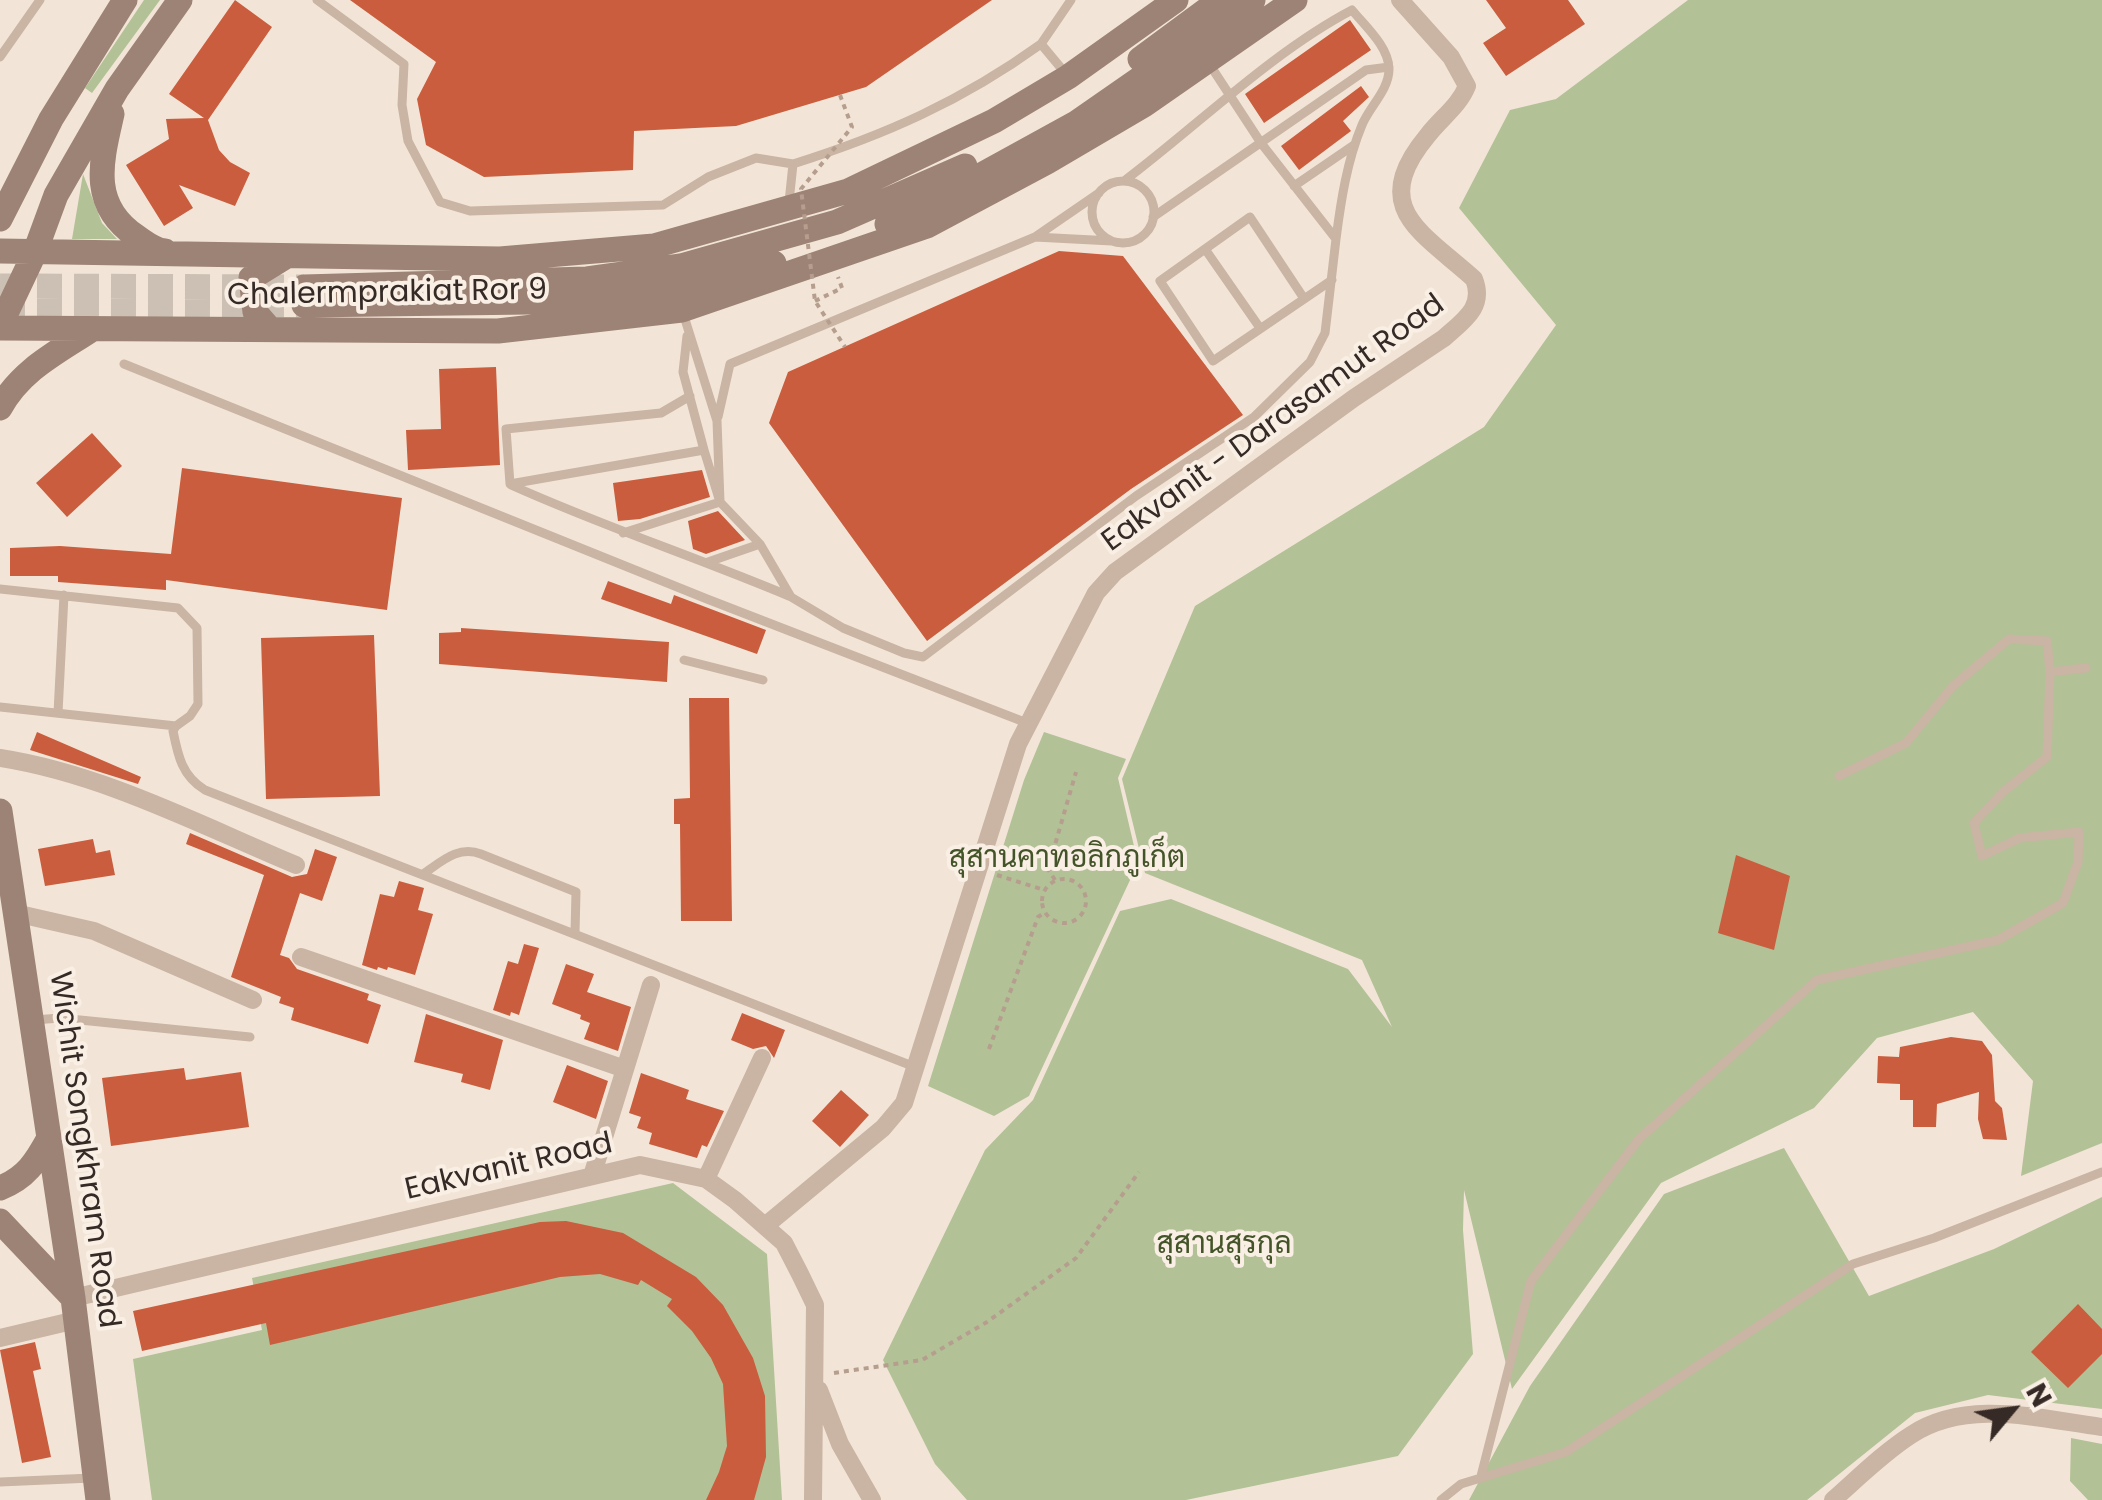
<!DOCTYPE html>
<meta charset="utf-8">
<style>
body{margin:0}
#map{position:relative;width:2102px;height:1500px;overflow:hidden;background:#f2e5d7;font-family:Poppins,sans-serif}
canvas{display:block}
.north{position:absolute;left:1962px;top:1360px;width:100px;height:100px;-webkit-text-stroke:8px #f9efe4;paint-order:stroke;rotate:61deg;font-size:28px;font-weight:700;line-height:40px;text-align:center;color:#352a26}
.north::after{content:'';display:block;margin:auto;width:35px;height:45px;background:#352a26;clip-path:polygon(50% 0,100% 100%,50% 72%,0 100%)}
</style>
<div id="map">
<canvas width="2102" height="1500"></canvas>
<div class="north">N</div>
</div>
<script>
const c = document.querySelector('canvas').getContext('2d');
c.lineJoin = 'round';
function fill(path, color) {
  c.fillStyle = color;
  c.fill(path, 'evenodd');
}
function strokePath(path, color, width, dash) {
  c.strokeStyle = color;
  c.lineWidth = width;
  c.lineCap = dash ? 'butt' : 'round';
  c.setLineDash(dash || []);
  c.stroke(path);
}
function drawText(font, color, halo, rows, align = 'center') {
  c.font = font + ' Poppins,Sarabun,sans-serif';
  c.lineWidth = 8;
  c.setLineDash([]);
  c.textBaseline = 'middle';
  c.strokeStyle = halo;
  c.fillStyle = color;
  for (const [text, x, y, turn = 0] of rows) {
    c.save();
    c.translate(x, y);
    c.rotate((+turn || 0) * Math.PI / 180);
    c.textAlign = isNaN(turn) ? turn : align;
    if (halo) c.strokeText(text, 0, 0);
    c.fillText(text, 0, 0);
    c.restore();
  }
}
const green = new Path2D(`
 M144,0h16l-68,93 -7,-5z
 M1688,0h414v1143l-81,33 12,-95 -60,-69 -96,26 -63,70 -153,75 -149,206 -48,-199 -1,40 10,124 -75,102 -212,44h-219l-32,-36 -52,-104 102,-210 48,-50 87,-189 51,-12 177,70 44,58 -30,-67 -217,-87 -23,-94 73,-173 289,-179 72,-102 -97,-117 51,-98 46,-11z
 M83,174l19,49 15,16h-45z
 M1044,732l82,27 -8,19 20,85 -109,233 -35,20 -66,-30 96,-306z
 M1784,1148l85,148 125,-47 108,-52v212l-114,-14 -73,18 -108,87h-338l61,-114 134,-192z
 M673,1183l94,71 15,246h-630l-19,-141 129,-29 -10,-52z
 M2071,1438l31,6v56h-14l-18,-19z`);
const building = new Path2D(`
 M235,0l37,27 -64,93 11,30 11,12 20,11 -15,33 -56,-21 14,23 -29,18 -38,-61 43,-26 -3,-20 38,-1 -35,-24z
 M350,0h642l-126,87 -130,39 -102,5 -1,39 -149,7 -58,-32 -9,-46 19,-37z
 M1486,0h82l17,24 -79,52 -23,-33 23,-15z
 M1350,20l21,30 -107,73 -19,-29z
 M1361,86l8,11 -26,24 8,10 -52,39 -18,-24z
 M1059,251l64,5 120,159 -112,74 -204,152 -158,-218 19,-51z
 M496,367l4,98 -92,5 -2,-40 35,-1 -2,-60z
 M92,433l30,33 -55,51 -31,-34z
 M182,468l220,30 -15,112 -221,-30v10l-108,-8v-6h-48v-28l50,-2 111,8z
 M702,470l8,27 -70,22 -22,2 -5,-38z
 M718,511l27,29 -39,14 -13,-5 -5,-28z
 M608,581l63,23 3,-9 92,35 -9,24 -156,-55z
 M461,628l208,14 -2,40 -228,-18v-31l22,-1z
 M374,635l6,161 -114,3 -5,-161z
 M689,698h40l3,223h-51l-1,-97h-6v-25l16,-1z
 M37,732l104,45 -3,7 -108,-34z
 M190,833l102,44 15,-3 8,-25 22,8 -15,44 -22,-8 -20,62 9,3 8,11 72,25 -2,6 14,5 -13,39 -77,-24 3,-12 -15,-5 2,-6 -50,-20 33,-102 -78,-31z
 M93,839l3,14 14,-3 5,25 -70,11 -7,-37z
 M1736,855l54,21 -16,74 -56,-17z
 M399,881l25,7 -6,22 15,4 -18,61 -27,-8 -1,3 -9,-3 -1,3 -15,-5 18,-71 14,3z
 M524,944l15,4 -20,67 -8,-3 -1,4 -17,-6 15,-49 10,3z
 M566,964l28,10 -7,18 44,15 -13,44 -34,-12 6,-16 -10,-4 1,-4 -29,-11z
 M742,1013l43,17 -11,28 -8,-12 -13,3 -22,-9z
 M426,1014l77,26 -13,50 -29,-8 2,-8 -49,-12z
 M1951,1037l31,4 10,14 3,46 7,7 5,32 -24,-1 -5,-20 1,-27 -42,12 -1,23h-23v-27h-13v-16l-23,-1 1,-27 21,1 1,-10z
 M567,1065l41,16 -12,38 -43,-17z
 M184,1068l2,12 55,-8 8,55 -138,19 -9,-68z
 M641,1073l48,17 -3,9 38,12 -17,36 -5,-2 -5,13 -48,-14 3,-11 -15,-5 4,-11 -12,-4z
 M841,1090l28,25 -29,32 -28,-26z
 M566,1221l57,12 73,44 27,28 30,53 12,38 1,61 -12,43h-48l13,-28 8,-26 -4,-62 -12,-26 -19,-27 -25,-25 5,-7 -31,-19 -3,5 -38,-11 -40,3 -290,68 -4,-22 -124,28 -9,-40 407,-89z
 M2078,1304l24,25v25l-34,34 -37,-36z
 M35,1342l6,27 -8,2 18,86 -29,6 -22,-113z`);
const secondaryTunnel = new Path2D(`
 M0,286l304,1
 M0,304l304,1`);
const path = new Path2D(`
 M815,301l27,-13 -4,-11
 M997,875l47,15
 M1042 901a22 22 0 1 1 44 0a22 22 0 1 1-44 0Z
 M1055,880l-7,-11 28,-97
 M989,1049l49,-132 7,-5
 M834,1373l88,-13 65,-38 89,-64 63,-86`);
const lane = new Path2D(`
 M317,0l87,64 -2,41 6,36 32,61 30,9 193,-6 45,-28 48,-19 37,6
 M0,57l40,-57
 M1066,74l-25,-30 30,-44
 M1124,181c73,-55 148,-129 228,-171 13,16 37,37 37,59 0,21 -19,37 -27,56 -15,36 -21,75 -26,114
 M1092 212a31 31 0 1 1 62 0a31 31 0 1 1-62 0Z
 M1294,186l60,-41
 M789,202l4,-38c92,-29 169,-63 248,-120
 M1153,217l213,-147 23,-3
 M1035,237l77,4
 M1205,249l55,79
 M1303,297l-53,-80 -90,64 53,80 119,-81
 M683,313l34,108 3,81 40,42 31,53 52,31 61,25 19,4 213,-161 118,-79 56,-55 15,-29 11,-94 -75,-96 -51,-78
 M687,336l-4,36 21,78 -194,34 -4,-55 155,-16 29,-17
 M124,364l583,235 320,124
 M718,417l12,-53 305,-127 64,-44
 M511,485c91,41 185,72 278,111
 M623,533l97,-31 -16,-52
 M708,562l52,-18
 M0,589l178,19 19,20 1,76 -8,12 -14,10 -176,-19
 M684,660l79,20
 M2050,672l36,-4
 M58,713l6,-118
 M176,726l-3,5c5,25 9,45 32,59l710,277
 M423,874c18,-12 35,-29 58,-20l95,38 -1,41
 M34,1020l26,-2 190,19
 M1481,1476l50,-195 108,-142 178,-159 181,-40 65,-37 15,-41 1,-30 -59,6 -38,18 -8,-33 29,-31 44,-35 3,-85 -3,-31 -38,-2 -56,47 -47,57 -67,33
 M0,1482l92,-4
 M1441,1500l20,-16 105,-32 287,-188 81,-26 168,-66`);
const street = new Path2D(`
 M0,758c103,16 200,67 296,107
 M15,913l79,18 159,69
 M301,957l324,112
 M592,1176l59,-191
 M706,1179l56,-121
 M765,1226l118,-98 21,-25 114,-359 78,-151 19,-21 239,-174 90,-60c20,-18 41,-31 30,-59 -52,-47 -107,-71 -46,-144 13,-17 31,-29 39,-49l-16,-29 -51,-57
 M73,1298l567,-133 66,14 29,21 49,43 16,31 15,31 -2,195
 M0,1338l76,-18
 M819,1390l21,54 32,56
 M1833,1500c25,-22 50,-47 78,-65 56,-37 129,-16 191,-8`);
const secondary = new Path2D(`
 M1140,59l80,-59
 M112,114c-11,48 -23,91 25,123 9,6 17,13 28,14
 M0,219l51,-100 74,-119
 M887,224l18,-7 171,-94 177,-123
 M0,251l500,8 154,-13 194,-55 146,-70 74,-44 108,-77
 M304,287l283,-8 94,-13 156,-44 128,-56
 M304,305l226,-3 153,-14 91,-25
 M0,326l35,-74 21,-57 61,-106 63,-89
 M0,328l498,3 184,-21 245,-84 120,-64 97,-57 151,-105
 M269,328l-14,-16 -4,-34 34,-21
 M0,408c21,-38 56,-55 91,-78
 M0,811l73,487 25,202
 M0,1188c26,-10 36,-26 49,-50
 M0,1221l73,77`);
const pathBridge = new Path2D(`
 M840,95l12,32 -51,62 14,112 30,46`);
const streetNames = [
 ["Chalermprakiat Ror 9",387,294,-1],
 ["Eakvanit - Darasamut Road",1274,424,-36],
 ["Wichit Songkhram Road",83,1150,82],
 ["Eakvanit Road",509,1168,-13]
];
const parkNames = [
 ["สุสานคาทอลิกภูเก็ต",1067,859],
 ["สุสานสุรกุล",1224,1245]
];
fill(green, '#b3c197');
fill(building, '#ca5d3d');
strokePath(secondaryTunnel, '#ccc0b4', 25, [25, 12]);
strokePath(path, '#b69e8e', 4, [5, 5]);
strokePath(lane, '#cab4a3', 9);
strokePath(street, '#cab4a3', 18);
strokePath(secondary, '#9d8375', 25);
strokePath(pathBridge, '#b69e8e', 4, [5, 5]);
drawText('30px', '#352a26', '#f9efe4', streetNames);
drawText('30px', '#445429', '#f9efe4', parkNames);
</script>
